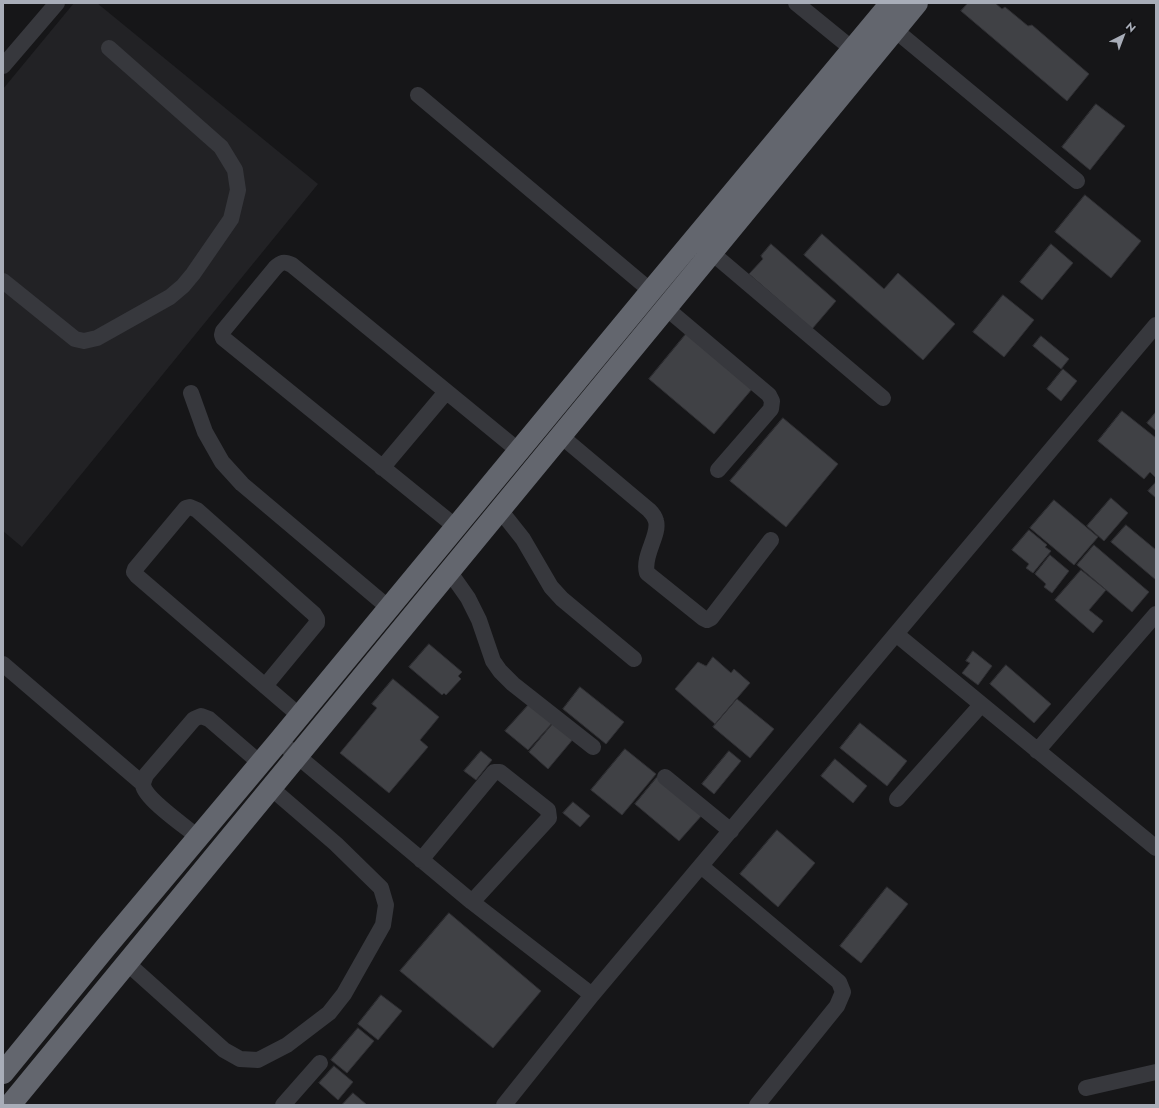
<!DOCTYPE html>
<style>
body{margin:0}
#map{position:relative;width:1159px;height:1108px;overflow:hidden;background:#161618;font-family:Jost,sans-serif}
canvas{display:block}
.frame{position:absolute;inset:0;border:4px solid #a8adb8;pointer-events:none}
.north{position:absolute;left:1103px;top:16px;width:40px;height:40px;-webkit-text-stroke:3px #111113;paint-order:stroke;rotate:42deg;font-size:11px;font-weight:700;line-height:16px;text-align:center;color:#a8adb8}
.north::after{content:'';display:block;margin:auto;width:14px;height:18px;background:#a8adb8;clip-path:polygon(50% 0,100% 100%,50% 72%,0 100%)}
</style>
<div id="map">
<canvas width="1159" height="1108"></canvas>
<div class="frame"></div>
<div class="north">N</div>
</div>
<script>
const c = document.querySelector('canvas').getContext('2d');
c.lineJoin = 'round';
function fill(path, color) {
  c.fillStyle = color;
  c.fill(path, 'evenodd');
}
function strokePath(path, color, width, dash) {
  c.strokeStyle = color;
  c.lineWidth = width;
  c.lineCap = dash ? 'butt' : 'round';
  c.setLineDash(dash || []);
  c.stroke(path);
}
const built = new Path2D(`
 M74,3h23l221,181 -296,363 -19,-16v-442z`);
const building = new Path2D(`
 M968,3h27l7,6 3,-2 23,19 4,-1 57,49 -22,27 -106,-90z
 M1096,104l29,22 -35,44 -28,-23z
 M1085,195l56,46 -30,37 -56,-46z
 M822,234l62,55 14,-16 57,51 -32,36 -119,-105z
 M771,244l65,57 -24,28 -63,-55 14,-15 -2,-3z
 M1051,244l22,19 -31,37 -22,-18z
 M1003,295l31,25 -30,37 -31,-25z
 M686,334l66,55 -38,45 -65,-55z
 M1041,336l28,23 -8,10 -28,-23z
 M1063,369l14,12 -16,20 -14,-12z
 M1122,411l34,27v37l-1,2 -5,-5 -6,7 -46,-38z
 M1156,412v19l-9,-8z
 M783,418l55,46 -52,63 -56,-46z
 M1156,482v16l-8,-7z
 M1111,498l17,15 -24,28 -17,-15z
 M1054,500l44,37 -24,28 -44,-37z
 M1126,525l30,25v30l-45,-38z
 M1029,530l18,15 -2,2 6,4 -18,22 -7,-5 3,-4 -17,-14z
 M1094,545l55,47 -17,20 -55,-47z
 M1050,555l19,16 -17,22 -8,-6 2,-3 -11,-10z
 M1081,570l25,20 -17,20 14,11 -10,12 -38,-33z
 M429,644l33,28 -4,4 3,3 -15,16 -2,-2 -2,2 -33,-28z
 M973,651l19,15 -14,19 -16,-12 8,-10 -4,-2z
 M713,657l18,16 3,-4 16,14 -35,41 -40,-35 23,-27 8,4z
 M1006,665l45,39 -17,19 -44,-39z
 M393,679l46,38 -19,23 8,7 -39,46 -49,-40 37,-45 -5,-4z
 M580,687l44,35 -18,22 -43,-35z
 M737,699l37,30 -24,29 -37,-31z
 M532,701l22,20 -26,29 -23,-19z
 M555,721l19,17 -26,31 -19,-17z
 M860,723l47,38 -20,25 -47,-38z
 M625,749l31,25 -34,41 -31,-25z
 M481,751l11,9 -16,20 -12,-9z
 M729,751l12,10 -27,33 -12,-10z
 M835,759l32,27 -14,17 -32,-27z
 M658,776l45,38 -24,27 -44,-37z
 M573,802l17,14 -10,11 -17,-14z
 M777,830l38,33 -37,44 -38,-33z
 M887,887l21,17 -47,59 -21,-17z
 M449,913l92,78 -48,57 -93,-77z
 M381,995l21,16 -24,29 -20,-16z
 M358,1028l16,13 -27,32 -16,-13z
 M334,1066l19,16 -15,18 -19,-17z
 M353,1093l14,12h-25z`);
const minor = new Path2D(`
 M796,3l65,53
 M895,30l182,151
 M3,66l54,-63
 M418,95l233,196
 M712,253l171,145
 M3,281l72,58 9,2 13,-3 73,-41 13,-11 10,-12 38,-55 7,-29 -3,-20 -14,-23 -112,-99
 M666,308l103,87 3,6 -1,8 -53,61
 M191,393l14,39 17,30 20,22 147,124
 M561,436l88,74c3,3 6,7 7,11 4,14 -14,35 -9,52l56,45 4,2 4,-2 60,-78
 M382,468l64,-76
 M500,510l23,29 28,48 11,12 72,60
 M456,527l-233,-189 -1,-3 1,-4 52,-63c6,-6 9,-7 17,-3l227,186
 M449,571l19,27 11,22 14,41 7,10 13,13 80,63
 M896,634l260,214
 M3,664l140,120
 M265,686l52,-63v-4l-3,-5 -117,-104 -7,-3 -4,1 -51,61 -1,3 3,4 163,140
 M289,749l183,153 120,93
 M1037,751l119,-137
 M665,777l66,54
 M897,799l84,-94
 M198,837c-12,-10 -53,-38 -55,-52 0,-3 2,-7 3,-10l48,-56 7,-3 8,3 51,44
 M421,860l73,-88h6l48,38 1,8 -77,84
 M701,866l138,116 4,10 -6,14 -80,99
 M127,963l97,87 16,9 18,1 29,-15 42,-32 15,-19 39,-69 3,-20 -5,-17 -45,-44 -65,-56
 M1086,1088l70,-16
 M283,1105l37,-42
 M504,1105l88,-110 564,-670`);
const highway = new Path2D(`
 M3,1073l103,-126 173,-206 372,-450 240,-288
 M10,1105l907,-1102`);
fill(built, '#222225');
fill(building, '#404145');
strokePath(building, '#303034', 1);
strokePath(minor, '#37383d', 16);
strokePath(highway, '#63666e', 22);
</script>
